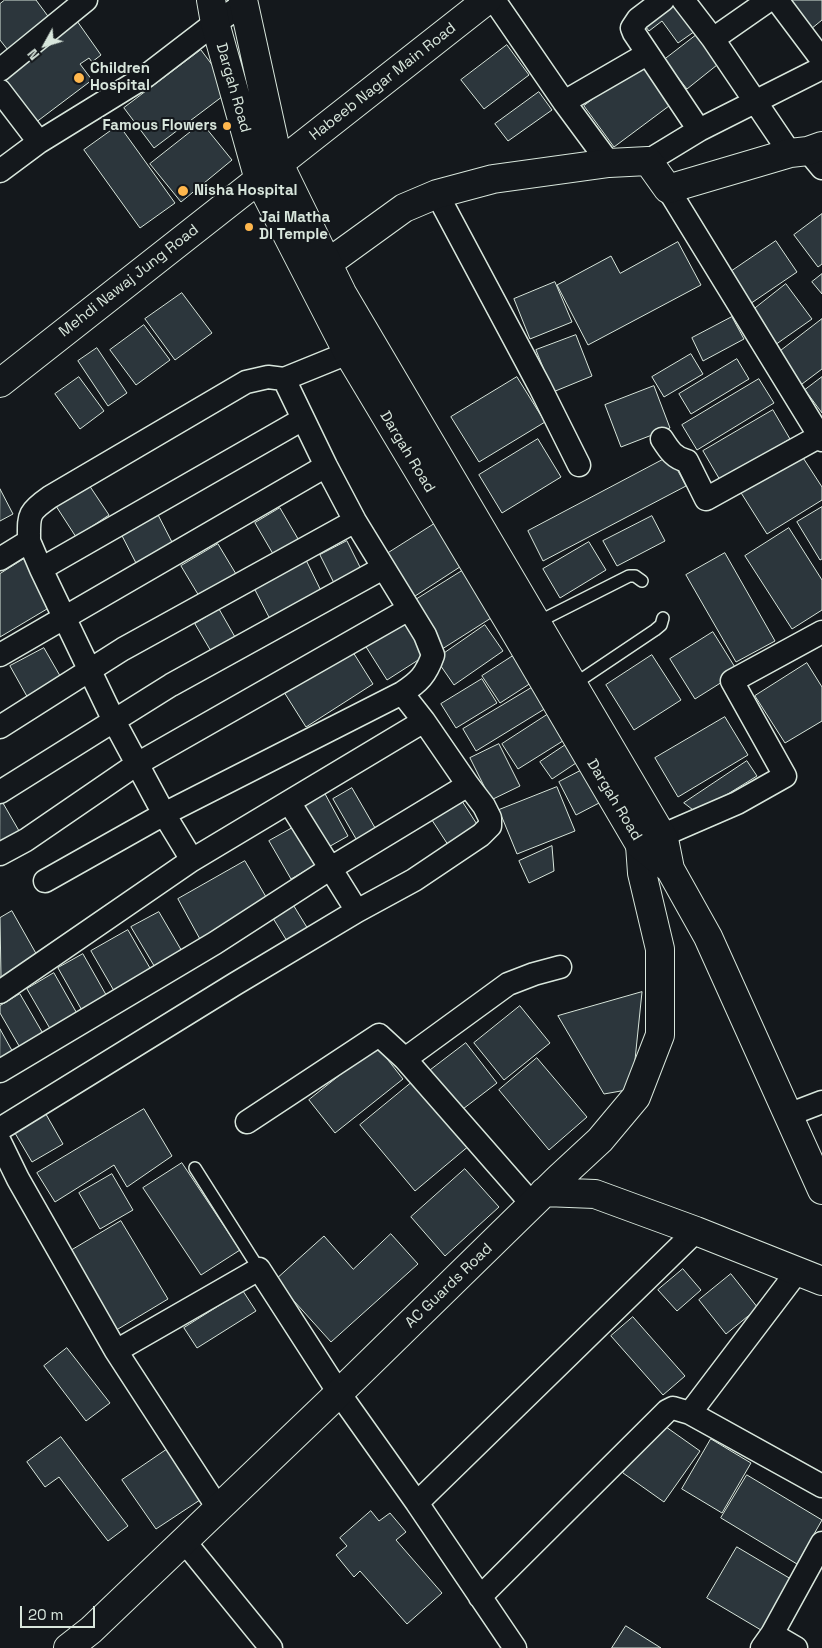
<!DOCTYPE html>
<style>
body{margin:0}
#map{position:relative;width:822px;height:1648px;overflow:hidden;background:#14181c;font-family:"Space Grotesk",sans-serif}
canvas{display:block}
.north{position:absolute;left:20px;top:20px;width:50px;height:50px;-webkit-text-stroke:4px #14181c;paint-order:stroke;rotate:231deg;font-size:14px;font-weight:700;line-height:20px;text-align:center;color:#d8e6dc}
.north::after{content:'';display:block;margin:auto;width:18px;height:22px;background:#d8e6dc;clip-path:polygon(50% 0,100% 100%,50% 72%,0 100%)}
.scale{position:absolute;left:20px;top:1606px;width:75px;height:22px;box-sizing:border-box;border:2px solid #d8e6dc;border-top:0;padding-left:6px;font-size:15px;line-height:18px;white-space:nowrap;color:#d8e6dc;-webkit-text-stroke:4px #14181c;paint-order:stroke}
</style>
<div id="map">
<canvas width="822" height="1648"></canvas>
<div class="north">N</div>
<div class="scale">20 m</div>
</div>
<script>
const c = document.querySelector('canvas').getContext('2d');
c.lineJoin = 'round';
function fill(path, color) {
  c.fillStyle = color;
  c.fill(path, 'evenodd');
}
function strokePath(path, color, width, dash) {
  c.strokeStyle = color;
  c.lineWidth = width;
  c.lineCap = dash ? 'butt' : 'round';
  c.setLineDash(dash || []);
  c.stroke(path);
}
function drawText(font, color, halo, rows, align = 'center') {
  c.font = font + ' "Space Grotesk",sans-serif';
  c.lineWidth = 4;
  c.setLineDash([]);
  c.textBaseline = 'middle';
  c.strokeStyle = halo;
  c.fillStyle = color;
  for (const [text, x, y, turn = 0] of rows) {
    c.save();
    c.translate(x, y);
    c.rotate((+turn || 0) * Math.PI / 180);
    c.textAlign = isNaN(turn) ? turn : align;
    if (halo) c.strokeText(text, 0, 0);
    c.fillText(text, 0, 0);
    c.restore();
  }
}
const building = new Path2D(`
 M5,0h31l17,23 -42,31 -11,-14v-36z
 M677,0l21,29 -20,14 -16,-22 -13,10 -9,-12z
 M788,0h34v20l-11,9z
 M77,21l24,34 -9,7 -3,-4 -9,6 12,16 -57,43 -33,-45z
 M699,33l23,28 -35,28 -23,-29z
 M507,45l22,30 -45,34 -23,-29z
 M201,50l30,40 -77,58 -30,-40z
 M647,59l30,41 -63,47 -30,-41z
 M539,92l13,18 -44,31 -13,-17z
 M202,123l30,37 -51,42 -31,-38z
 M119,125l56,78 -35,25 -56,-78z
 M822,214v50l-4,3 -24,-32z
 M776,241l21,31 -50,34 -21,-31z
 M678,242l23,43 -113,60 -31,-60 54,-29 9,17z
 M822,274v20l-10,-12z
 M555,282l17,40 -42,17 -16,-40z
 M786,284l26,35 -37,26 -22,-35z
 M182,293l30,40 -37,27 -30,-41z
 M732,317l12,22 -41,22 -11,-23z
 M822,319v50l-24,18 -24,-31z
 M144,325l26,35 -34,25 -26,-35z
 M576,335l16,41 -39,16 -17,-42z
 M97,348l30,45 -19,13 -30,-45z
 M691,354l12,20 -39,23 -12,-20z
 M737,359l12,20 -58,35 -12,-20z
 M79,377l25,34 -24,18 -25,-35z
 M517,377l28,45 -66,40 -28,-45z
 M822,377v36l-17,-23z
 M759,379l15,24 -77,47 -15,-25z
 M654,386l16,42 -49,19 -16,-42z
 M773,410l17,29 -70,41 -17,-29z
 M538,439l23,38 -59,36 -23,-38z
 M798,450l24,37v13l-55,34 -29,-46z
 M670,456l16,30 -143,75 -15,-30z
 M89,485l20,30 -33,22 -20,-31z
 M0,489l13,25 -13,7z
 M822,507v52l-2,1 -23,-38z
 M280,508l21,36 -25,15 -21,-36z
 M155,509l19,37 -37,19 -19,-37z
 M652,516l13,25 -48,25 -14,-25z
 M439,521l27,42 -57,37 -27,-43z
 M789,528l33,52v30l-30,19 -47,-73z
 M347,541l17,34 -27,14 -17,-34z
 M589,542l17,28 -46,28 -17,-29z
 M218,544l21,35 -37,22 -21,-35z
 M725,553l50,88 -39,21 -50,-87z
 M24,559l28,47 -52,31v-63z
 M306,560l18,37 -52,26 -19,-37z
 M470,566l29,47 -60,38 -30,-47z
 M219,609l20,35 -24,14 -20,-34z
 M402,617l24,38 -39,25 -24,-38z
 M485,625l18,26 -49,34 -18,-26z
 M713,632l25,40 -43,27 -25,-40z
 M44,648l19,33 -34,19 -19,-34z
 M351,649l22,35 -67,43 -22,-35z
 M516,654l18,27 -34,22 -18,-27z
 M652,655l29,45 -47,30 -28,-45z
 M807,663l15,24v34l-37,22 -30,-47z
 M482,679l15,24 -41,25 -15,-24z
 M538,684l13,21 -75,46 -13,-22z
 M550,713l16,26 -48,30 -16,-25z
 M725,717l23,38 -70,42 -23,-39z
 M570,742l12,17 -30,20 -12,-17z
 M499,744l21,42 -29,14 -21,-42z
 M747,761l10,15 -60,37 -13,-10z
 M584,769l17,33 -25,13 -17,-33z
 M557,787l18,44 -58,23 -18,-44z
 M352,788l26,45 -19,11 -26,-45z
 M324,792l24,44 -23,13 -25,-43z
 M458,795l24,37 -30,19 -24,-37z
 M0,798l22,38 -22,13z
 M296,826l21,38 -26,15 -22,-38z
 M552,846l2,25 -25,12 -10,-22z
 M245,861l24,41 -68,39 -23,-42z
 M289,898l22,36 -21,12 -22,-36z
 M12,911l26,46 -37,21 -1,-60z
 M159,912l24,41 -27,16 -25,-42z
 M128,930l26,45 -37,21 -26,-45z
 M83,954l26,46 -25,14 -26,-46z
 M54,973l25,44 -27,15 -25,-43z
 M642,992l-10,97 -28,5 -46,-78z
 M20,994l25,43 -23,14 -22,-38v-7z
 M520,1006l30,37 -46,37 -30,-37z
 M0,1029l15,27 -15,8z
 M466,1043l31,40 -38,29 -31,-40z
 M377,1046l26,33 -68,54 -26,-33z
 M537,1058l50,59 -38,33 -50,-60z
 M416,1079l54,66 -55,46 -55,-66z
 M43,1109l20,35 -31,18 -20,-34z
 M144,1109l28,47 -45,31 -13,-22 -59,37 -18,-29z
 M182,1163l58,87 -39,25 -58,-87z
 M465,1169l34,38 -54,49 -34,-39z
 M112,1174l21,36 -33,19 -21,-36z
 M121,1221l47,78 -55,33 -46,-79z
 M391,1234l27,30 -87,78 -56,-62 49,-44 29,33z
 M683,1269l18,21 -24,21 -19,-21z
 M731,1274l27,34 -32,26 -27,-34z
 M243,1291l13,20 -59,37 -13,-20z
 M633,1317l52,59 -22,19 -52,-59z
 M67,1348l43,55 -24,18 -42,-55z
 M659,1422l41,29 -36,51 -41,-29z
 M61,1437l67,89 -20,15 -49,-64 -14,10 -18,-25z
 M711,1439l40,24 -29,50 -40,-24z
 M172,1446l34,50 -50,33 -34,-49z
 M747,1475l75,45 -25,44 -76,-46z
 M371,1511l8,10 11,-8 16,19 -10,8 46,53 -35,31 -47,-53 -6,6 -18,-22 11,-9 -7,-8z
 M737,1547l59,35 -30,51 -59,-35z
 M626,1626l35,22h-49z`);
const service = new Path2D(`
 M536,623l93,-47h6l7,5
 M573,685l82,-55 6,-5 2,-7
 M195,1168l64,101`);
const minor = new Path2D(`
 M494,0l70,102 45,61
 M663,0l-25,19 -6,9 2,5 65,97
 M683,0l30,39 77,114
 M777,0l45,60
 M713,39l56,-39
 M0,70l86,-70
 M0,91l39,51
 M564,102l83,-48
 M808,151l14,17
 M648,161l51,-31 123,-62
 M0,171l39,-29 107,-66 69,-53 29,-19
 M668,189l154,251
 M437,194l103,193 39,78
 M662,439c7,11 12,19 25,22l19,38 114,-63
 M29,541l12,28 73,152 50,93 28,46
 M0,559l29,-18c0,-26 -2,-28 21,-44l196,-115 22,-5 16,2 64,-26
 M41,569l262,-150
 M0,655l326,-189
 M0,727l123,-78 232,-128
 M0,792l171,-107 212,-117
 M289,802l68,109
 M647,842l90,-39 48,-27 -53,-95 90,-49
 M0,854l26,-14 111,-76 272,-155
 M45,881l119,-67 238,-121c17,-11 24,-18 31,-38l-8,-20 -70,-114 -29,-55 -42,-87
 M0,992l192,-132 232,-139 -22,-28
 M405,1059l103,-75 26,-10 26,-7
 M0,1071l215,-128 116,-75 137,-83
 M788,1115l34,-13
 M247,1122l132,-87 26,24 127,145
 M0,1129l235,-145 122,-73 57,-31 67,-45 9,-9v-8l-6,-12 -16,-21 -44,-64
 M0,1142l18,37 98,172 102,157
 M116,1351l143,-82 80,124 78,110 98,145
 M690,1413l132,73
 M417,1503l279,-272
 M184,1541l87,107
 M480,1597l187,-186 6,-3 17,5 107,-141
 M772,1634l24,14
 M762,1648l10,-14 50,-91`);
const tertiary = new Path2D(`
 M328,263l76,-55 33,-14 56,-15 116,-16 39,-2 20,28 122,-36 18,-2 14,-5
 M544,1192l51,2 101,37 126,50
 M68,1648l23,-18 248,-237 220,-215 41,-38 36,-43 24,-62v-86l-18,-76 -2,-28`);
const secondary = new Path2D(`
 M211,0l4,23 44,157 89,173 166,277 126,215 30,24
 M243,0l36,164 63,129 322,546 6,30 38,68 114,253
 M0,383l487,-383`);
const markers = [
 [79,78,6,"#ffb74d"],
 [227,126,5,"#ffb74d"],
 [183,191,6,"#ffb74d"],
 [249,227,5,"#ffb74d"]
];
const poiNames = [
 ["Children",90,69],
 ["Hospital",90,86],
 ["Famous Flowers",217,126,"right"],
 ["Nisha Hospital",194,191],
 ["Jai Matha",259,218],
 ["DI Temple",259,235]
];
const streetNames = [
 ["Habeeb Nagar Main Road",383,82,-38],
 ["Dargah Road",233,88,74],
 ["Mehdi Nawaj Jung Road",129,281,-38],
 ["Dargah Road",407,452,59],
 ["Dargah Road",614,800,59],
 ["AC Guards Road",449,1286,-44]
];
fill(building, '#2c363c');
strokePath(building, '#d8e6dc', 1);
strokePath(service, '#d8e6dc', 14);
strokePath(minor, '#d8e6dc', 25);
strokePath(tertiary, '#d8e6dc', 30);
strokePath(secondary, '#d8e6dc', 30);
strokePath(service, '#14181c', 11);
strokePath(minor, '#14181c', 22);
strokePath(tertiary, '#14181c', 28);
strokePath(secondary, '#14181c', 28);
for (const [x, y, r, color] of markers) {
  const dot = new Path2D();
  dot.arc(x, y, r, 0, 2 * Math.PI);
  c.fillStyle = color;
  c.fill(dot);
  strokePath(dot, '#14181c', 2);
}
drawText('bold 15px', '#d8e6dc', '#14181c', poiNames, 'left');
drawText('15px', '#d8e6dc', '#14181c', streetNames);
</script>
